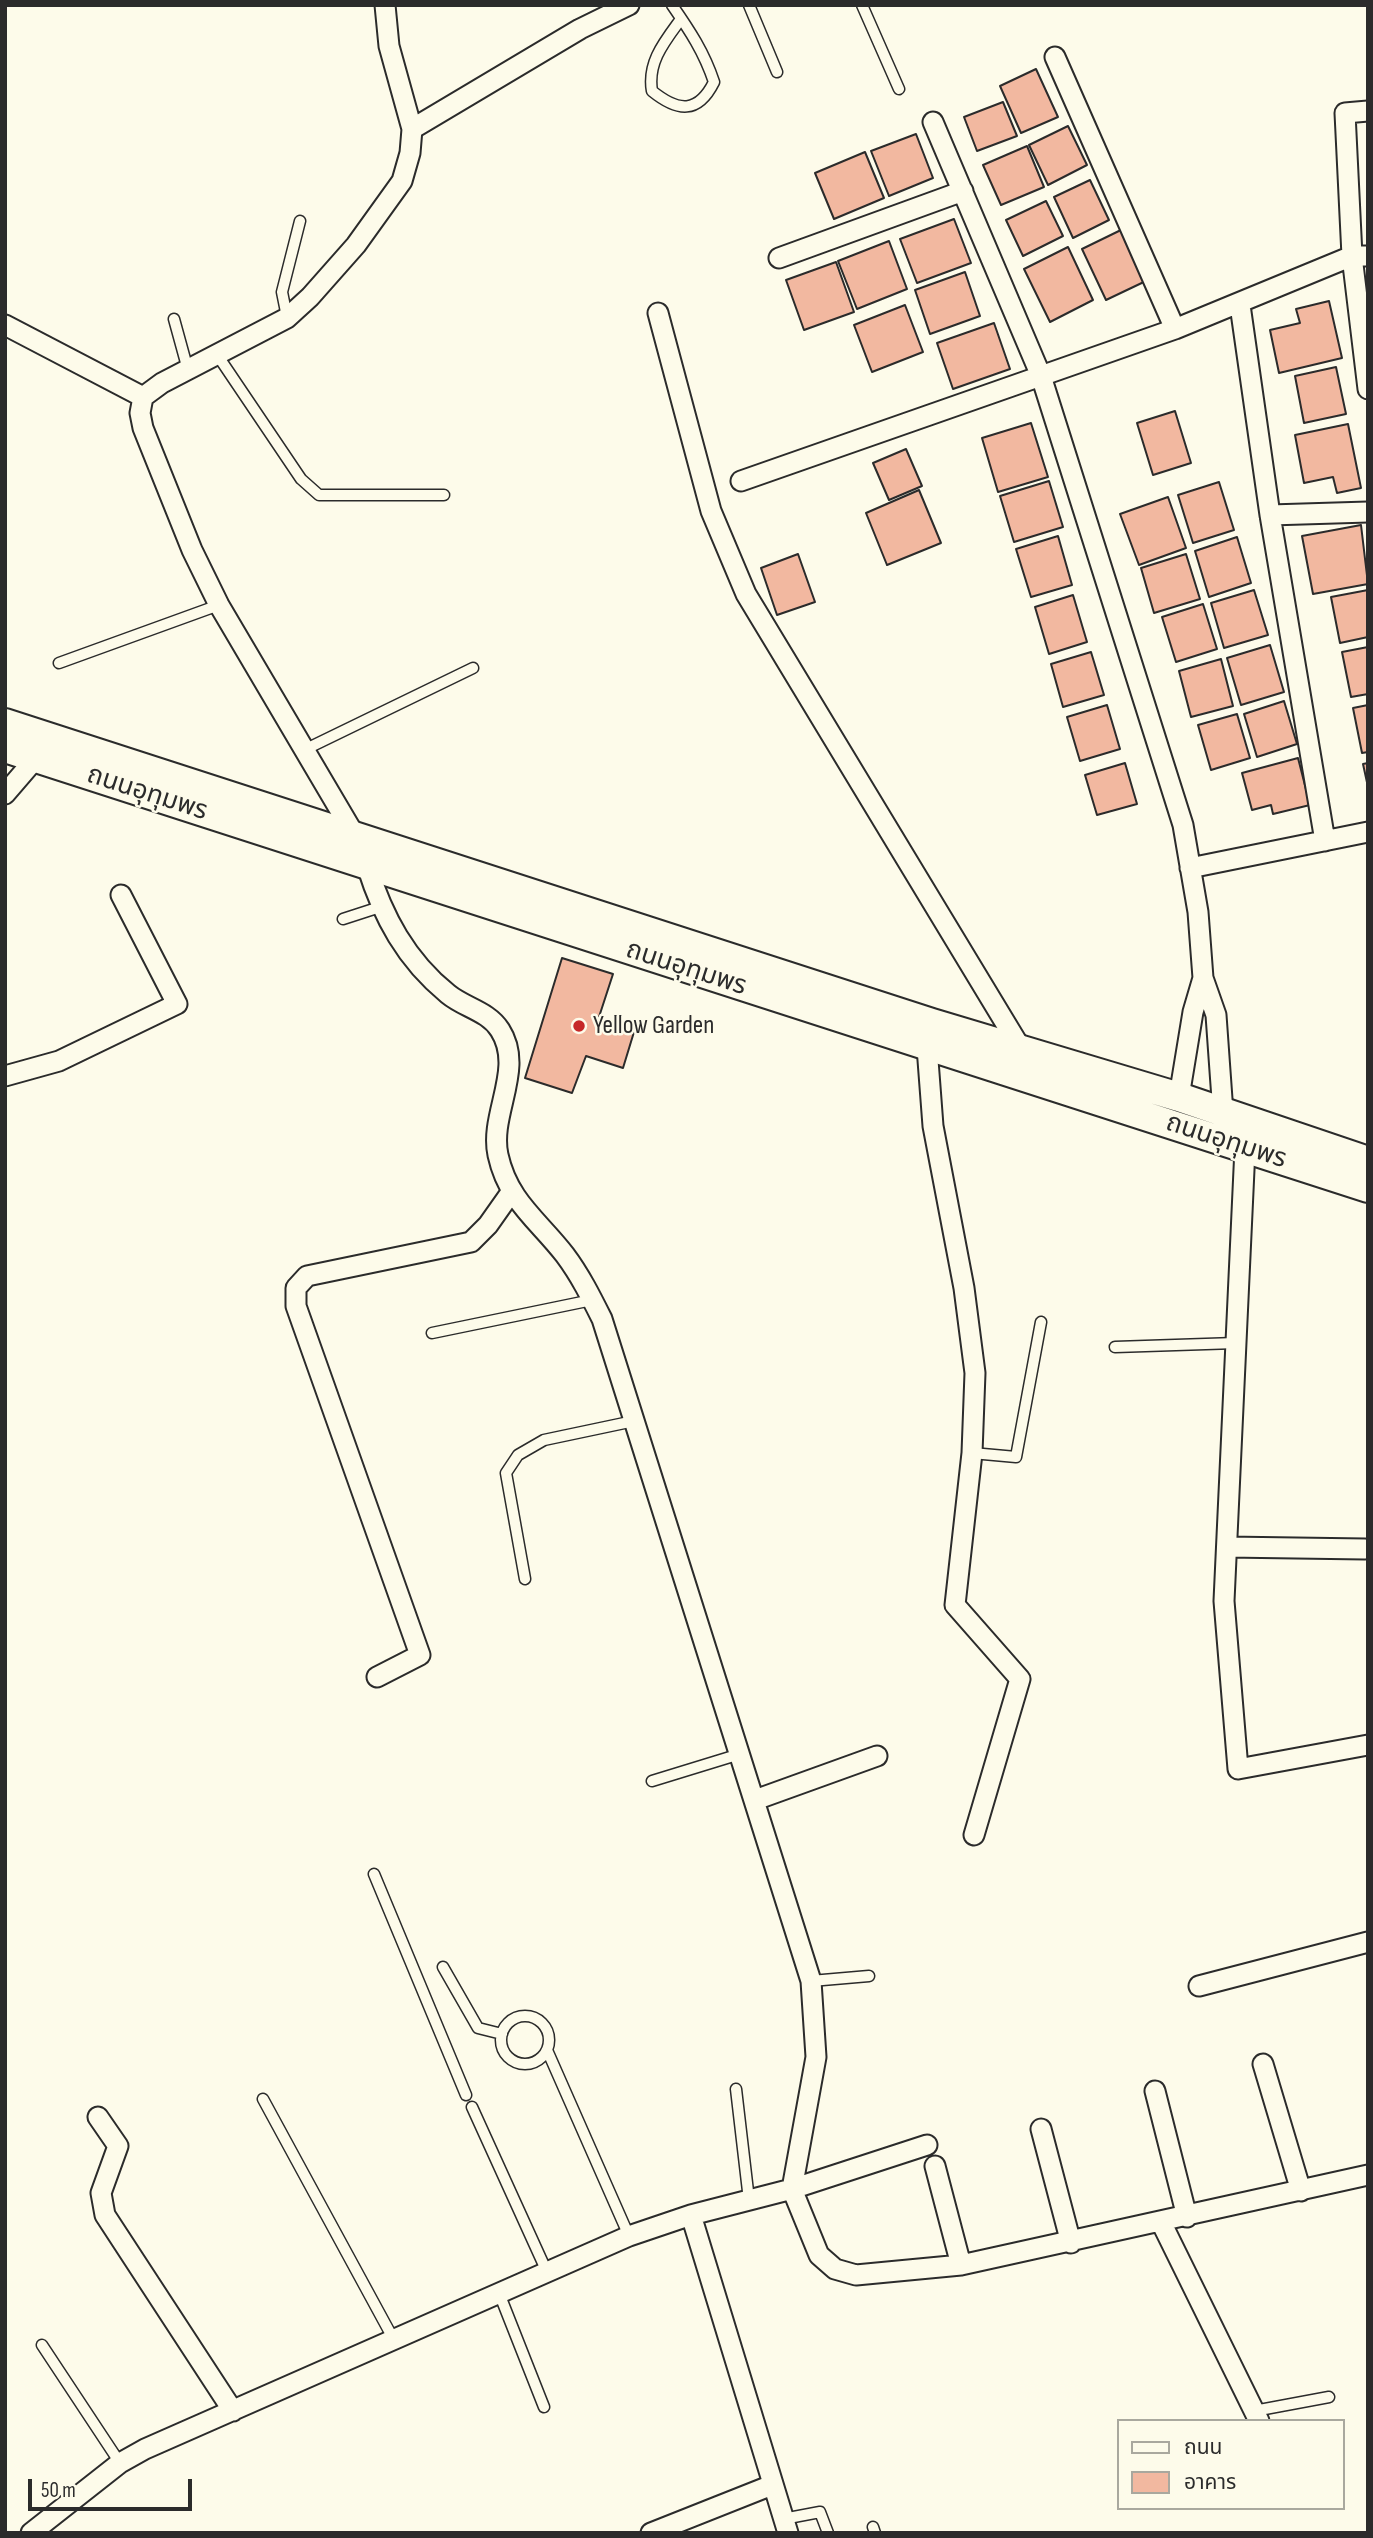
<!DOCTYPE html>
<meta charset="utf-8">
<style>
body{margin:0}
#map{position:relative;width:1373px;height:2538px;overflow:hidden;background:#fdfbea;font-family:"Sofia Sans Condensed","Noto Sans Thai",sans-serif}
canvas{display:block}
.frame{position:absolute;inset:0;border:7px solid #2b2b2b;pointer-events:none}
.legend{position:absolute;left:1117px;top:2419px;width:228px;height:91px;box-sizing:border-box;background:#fdfbea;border:2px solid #a9a89e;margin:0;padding:9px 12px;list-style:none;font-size:21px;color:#2b2b2b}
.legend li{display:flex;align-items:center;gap:14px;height:35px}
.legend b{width:35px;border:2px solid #a9a89e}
.scale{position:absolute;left:28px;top:2479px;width:164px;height:32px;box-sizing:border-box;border:4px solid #2b2b2b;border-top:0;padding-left:9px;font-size:21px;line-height:24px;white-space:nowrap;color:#2b2b2b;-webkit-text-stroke:5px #fdfbea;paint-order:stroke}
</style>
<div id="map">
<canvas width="1373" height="2538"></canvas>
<div class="frame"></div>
<ul class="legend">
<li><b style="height:9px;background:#fdfbea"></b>ถนน</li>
<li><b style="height:19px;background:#f2b8a0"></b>อาคาร</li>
</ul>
<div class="scale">50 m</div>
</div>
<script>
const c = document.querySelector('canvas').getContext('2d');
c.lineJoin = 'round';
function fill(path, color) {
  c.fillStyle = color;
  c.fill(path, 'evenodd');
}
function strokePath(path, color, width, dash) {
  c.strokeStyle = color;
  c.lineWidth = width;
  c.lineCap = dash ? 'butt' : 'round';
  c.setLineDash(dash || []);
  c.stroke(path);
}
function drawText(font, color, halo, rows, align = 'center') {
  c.font = font + ' "Sofia Sans Condensed","Noto Sans Thai",sans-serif';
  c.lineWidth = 5;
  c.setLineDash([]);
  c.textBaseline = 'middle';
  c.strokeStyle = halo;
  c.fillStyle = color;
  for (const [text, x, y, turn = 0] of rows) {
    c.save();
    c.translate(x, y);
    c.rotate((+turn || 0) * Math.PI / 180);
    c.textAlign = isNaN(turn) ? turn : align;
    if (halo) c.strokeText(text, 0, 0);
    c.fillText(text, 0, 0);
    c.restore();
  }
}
const building = new Path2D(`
 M1036,69l22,48 -37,16 -21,-47z
 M1003,102l14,34 -40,15 -13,-34z
 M1068,126l19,39 -39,20 -19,-40z
 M916,134l17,44 -44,18 -18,-45z
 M1027,146l17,41 -43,18 -18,-40z
 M865,152l19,46 -50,21 -19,-46z
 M1090,180l19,40 -36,18 -19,-41z
 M1046,201l17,35 -40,20 -17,-36z
 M954,219l17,44 -54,20 -17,-44z
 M1123,229l25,51 -42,20 -24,-51z
 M889,241l18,48 -50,20 -19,-48z
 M1068,247l25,53 -43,22 -26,-53z
 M836,262l18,50 -50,18 -18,-50z
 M965,272l15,44 -50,18 -15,-44z
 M1329,301l13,57 -63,15 -9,-43 30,-7 -4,-14z
 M905,305l18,47 -51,20 -18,-47z
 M994,323l16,46 -57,20 -16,-46z
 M1336,367l10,47 -42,9 -9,-47z
 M1175,411l16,52 -38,12 -16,-52z
 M1031,423l17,54 -50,15 -16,-54z
 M1348,424l13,64 -24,5 -4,-16 -29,6 -9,-48z
 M906,449l16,37 -33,14 -16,-37z
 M1049,481l14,46 -49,15 -14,-46z
 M1219,482l15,48 -41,13 -15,-48z
 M919,490l22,53 -54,22 -21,-52z
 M1168,497l18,51 -47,17 -19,-51z
 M1361,525l7,59 -55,10 -11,-58z
 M1058,536l14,49 -41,12 -15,-48z
 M1237,537l14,46 -42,14 -14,-46z
 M798,554l17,48 -38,13 -16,-47z
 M1186,554l14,45 -46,14 -13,-45z
 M1254,590l14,45 -44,13 -13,-45z
 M1368,590v47l-28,6 -9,-46z
 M1073,595l14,47 -38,12 -14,-47z
 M1203,604l14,45 -41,13 -14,-45z
 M1270,645l14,47 -43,13 -14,-47z
 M1368,647v47l-17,3 -9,-45z
 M1091,652l13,43 -41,12 -12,-43z
 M1221,659l12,47 -42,11 -12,-46z
 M1284,701l13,43 -40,13 -13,-43z
 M1107,705l13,44 -40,12 -13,-44z
 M1368,705v47l-6,1 -9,-45z
 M1237,714l13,44 -39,12 -13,-45z
 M1298,758l12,47 -37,9 -2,-9 -19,5 -10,-37z
 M1125,763l12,41 -40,11 -12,-40z
 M1368,763v24l-5,-23z
 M562,958l51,16 -15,46 36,12 -11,36 -37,-12 -14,37 -47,-15z`);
const lane = new Path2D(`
 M672,5c18,26 32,47 42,77 -16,32 -36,30 -62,9 -5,-29 13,-50 29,-72
 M749,5l28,67
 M862,5l37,84
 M287,317l-5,-25 18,-71
 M174,319l14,51
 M218,356l83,123 18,16h125
 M59,663l160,-58
 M304,750l169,-82
 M343,919l37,-12
 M432,1333l160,-33
 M1115,1347l121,-4
 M972,1453l44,4 25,-135
 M525,1579l-19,-106 12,-18 26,-15 90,-19
 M652,1781l88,-27
 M374,1874l92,221
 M443,1967l35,61 24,6
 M811,1981l58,-5
 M501 2040a24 24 0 1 1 48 0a24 24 0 1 1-48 0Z
 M547,2050l82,186
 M736,2089l13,111
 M263,2099l131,241
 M472,2107l75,165
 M499,2293l45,114
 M42,2345l78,118
 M1254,2411l75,-14
 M783,2519l37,-7 8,21
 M873,2527l2,6`);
const street = new Path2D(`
 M1055,57l120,272
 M1368,111l-23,2 7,143 16,133
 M933,122l108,254 142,449 15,87 5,66 13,37 7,98
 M412,129l168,-100 49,-24
 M779,258l184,-67
 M1240,305l30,210 55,326
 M658,313l53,198 35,83 277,458
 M5,325l138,72
 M741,481l434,-152 177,-73h16
 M1270,515l98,-3
 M5,794l31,-36
 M354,834l-135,-229 -27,-55 -49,-122 -3,-15 3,-16 19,-14 125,-65 23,-21 46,-52 46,-64 8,-28 2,-24 -23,-83 -4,-41
 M367,866c16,51 39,94 81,128 17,14 40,17 52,36 25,39 -11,84 -2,125 10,46 40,65 67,100 15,20 26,42 37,64l209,662 5,76 -24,132 27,66 16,14 21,6 105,-10 407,-90
 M1190,868l178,-36
 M927,1047l6,79 31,162 11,85 -3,80 -17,152 65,74 -46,156
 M5,1076l54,-15 118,-57 -56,-109
 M1179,1097l14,-85 10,-34
 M1245,1148l-21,453 14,168 130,-24
 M1227,1547l138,2
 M377,1677l43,-22 -124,-349v-18l11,-12 164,-34 17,-17 24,-34
 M755,1800l122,-44
 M1199,1986l169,-44
 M1263,2064l38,127
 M1155,2091l32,126
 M98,2117l20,29 -17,47 4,22 128,196
 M1041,2129l30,114
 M935,2166l26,99
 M691,2215l97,318
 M1161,2222l98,199
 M31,2533l89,-70 25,-14 484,-213 62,-21 101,-26 135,-44
 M651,2533l121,-48`);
const secondary = new Path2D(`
 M5,723l927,300 247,74 189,64
 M5,748l1363,440`);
const markers = [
 [579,1026,7,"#c62828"]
];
const streetNames = [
 ["ถนนอุทุมพร",147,794,18],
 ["ถนนอุทุมพร",686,969,18],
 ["ถนนอุทุมพร",1226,1142,18]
];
const poiNames = [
 ["Yellow Garden",593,1026]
];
fill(building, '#f2b8a0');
strokePath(building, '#2b2b2b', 2);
strokePath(lane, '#2b2b2b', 13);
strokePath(street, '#2b2b2b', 23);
strokePath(secondary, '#2b2b2b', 32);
strokePath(lane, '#fdfbea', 10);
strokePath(street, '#fdfbea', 19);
strokePath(secondary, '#fdfbea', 28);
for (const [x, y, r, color] of markers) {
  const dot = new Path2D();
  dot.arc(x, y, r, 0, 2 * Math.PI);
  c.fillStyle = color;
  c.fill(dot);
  strokePath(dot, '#fdfbea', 2.5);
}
drawText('26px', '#2b2b2b', '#fdfbea', streetNames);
drawText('26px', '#2b2b2b', '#fdfbea', poiNames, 'left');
</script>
